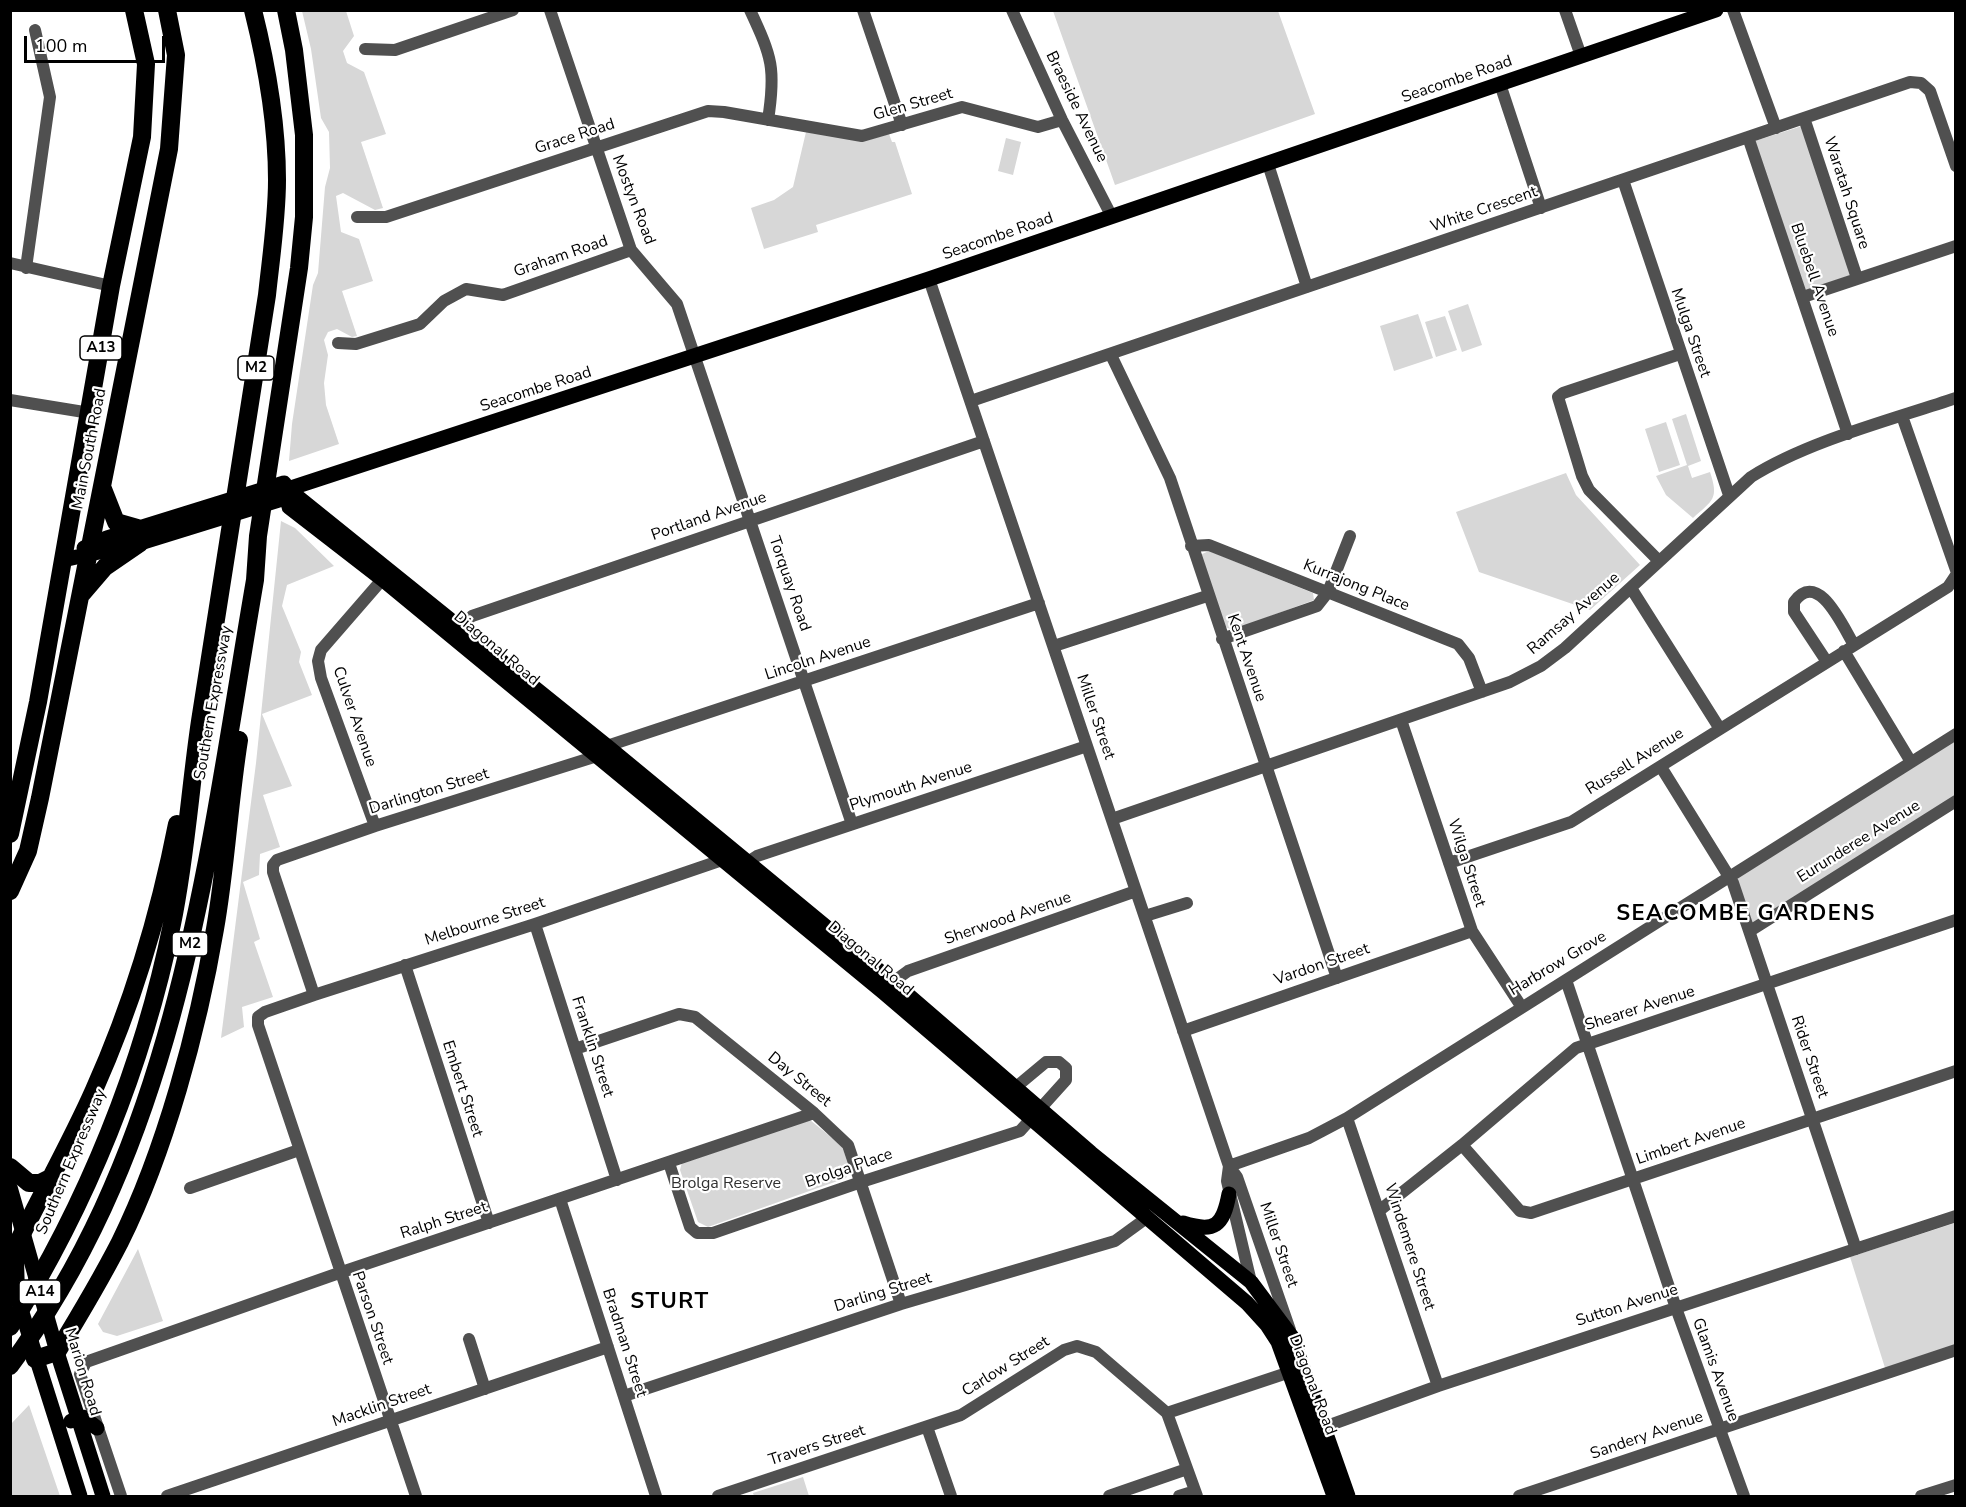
<!DOCTYPE html>
<style>
body{margin:0}
#map{position:relative;width:1966px;height:1507px;overflow:hidden;background:#fff;font-family:"Nunito Sans",sans-serif}
canvas{display:block}
.frame{position:absolute;inset:0;border:12px solid #000;pointer-events:none}
.scale{position:absolute;left:24px;top:36px;width:141px;height:27px;box-sizing:border-box;border:3px solid #000;border-top:0;padding-left:8px;font-size:18px;line-height:21px;white-space:nowrap;color:#000;-webkit-text-stroke:4px #fff;paint-order:stroke}
</style>
<div id="map">
<canvas width="1966" height="1507"></canvas>
<div class="frame"></div>
<div class="scale">100 m</div>
</div>
<script>
const c = document.querySelector('canvas').getContext('2d');
c.lineJoin = 'round';
function fill(path, color) {
  c.fillStyle = color;
  c.fill(path, 'evenodd');
}
function strokePath(path, color, width, dash) {
  c.strokeStyle = color;
  c.lineWidth = width;
  c.lineCap = dash ? 'butt' : 'round';
  c.setLineDash(dash || []);
  c.stroke(path);
}
function drawText(font, color, halo, rows, align = 'center') {
  c.font = font + ' "Nunito Sans",sans-serif';
  c.lineWidth = 4.5;
  c.setLineDash([]);
  c.textBaseline = 'middle';
  c.strokeStyle = halo;
  c.fillStyle = color;
  for (const [text, x, y, turn = 0] of rows) {
    c.save();
    c.translate(x, y);
    c.rotate((+turn || 0) * Math.PI / 180);
    c.textAlign = isNaN(turn) ? turn : align;
    if (halo) c.strokeText(text, 0, 0);
    c.fillText(text, 0, 0);
    c.restore();
  }
}
const green = new Path2D(`
 M302,11h44l8,25 -11,15 4,12 17,9 22,62 -25,8 22,66 -8,2 -32,-17 -7,3 5,36 18,7 14,42 -31,10 15,45 -5,1 -15,-8 -9,3 -4,8 4,15 -4,28 2,22 13,39 -50,17 3,-37 21,-139 5,-12 7,-86 5,-19 -1,-36 -8,-14 -10,-69z
 M1053,11h225l37,103 -200,71z
 M1802,126l50,151 -46,15 -51,-151z
 M806,132l58,9 25,-7 3,8h3l17,52 -96,31 2,7 -54,17 -13,-41 23,-8 19,-13z
 M1006,138l15,4 -8,33 -15,-4z
 M1468,304l14,41 -20,7 -14,-41z
 M1418,314l15,44 -39,13 -14,-45z
 M1445,316l12,34 -21,7 -11,-35z
 M1686,414l15,47 -13,5 4,12 18,-6c9,27 3,28 -17,46l-27,-23 -10,-19 31,-11 -15,-46z
 M1666,422l14,43 -21,7 -14,-43z
 M1566,473l10,22 64,70 -50,45 -111,-38 -23,-60z
 M281,521l14,7 39,38 -47,19 -5,21 19,46 -2,10 13,33 -50,19 30,72 -29,9 17,52 -20,7 -1,21 -16,7 17,57 -6,3 19,55 -31,10 2,20 -23,11 35,-275z
 M1209,551l104,42 1,7 -81,30 -8,-3 -23,-69v-4z
 M1955,739v58l-204,131 -18,-50z
 M810,1120l32,26 8,24 -4,8 -138,49 -10,-5 -18,-52 2,-8z
 M1955,1223v125l-69,23 -36,-114z
 M138,1249l25,72 -46,15 -14,-4 -5,-8z
 M29,1405l31,91h-49v-72z
 M803,1477l6,19h-55l-1,-3z`);
const minor = new Path2D(`
 M550,10l81,240 46,54 175,520
 M750,10c22,47 26,59 18,110
 M863,10l39,115
 M1012,10l50,110 50,97
 M1565,10l16,46
 M1733,10l43,118
 M365,49l30,1 118,-40
 M1500,84l41,124
 M1804,118l53,160
 M1748,137l100,297
 M1268,164l39,123
 M1623,180l106,315
 M357,217h29l322,-106 16,1 138,24 100,-29 76,20 24,-7
 M10,263l101,23
 M26,268l24,-171 -15,-67
 M929,279l300,887 8,11 53,153
 M1803,297l153,-51
 M338,343l18,1 64,-20 24,-23 22,-12 37,6 128,-45
 M1111,355l59,123 167,500
 M10,400l80,13
 M971,401l939,-319 11,1 9,8 26,75
 M1902,416l54,154
 M1191,546l18,-1 249,99 11,14 13,34
 M1659,561l-70,-71 -7,-14 -24,-79 5,-4 117,-39
 M1631,588l89,141
 M453,632l19,-16 512,-175
 M1222,639l95,-33 11,-14 22,-56
 M1054,646l153,-50
 M1844,651l67,111
 M1827,662l-33,-50v-10c24,-33 48,23 60,43
 M1401,720l71,211 49,75
 M607,746l432,-143
 M1661,767l72,116 123,366
 M1112,819l398,-137 31,-16 24,-18 186,-171c57,-36 140,-57 205,-79
 M375,826l-54,-148 -3,-17 3,-11 66,-76
 M746,863l11,-7 330,-110
 M1449,863l122,-41 377,-235 8,-12
 M1145,916l42,-13
 M535,924l82,256
 M1750,931l206,-130
 M405,965l84,258
 M1566,980l110,328 68,188
 M893,982l15,-11 228,-80
 M314,995l-41,-123v-7l4,-5 98,-34 222,-70
 M1183,1031l289,-100
 M575,1049l104,-35 16,3 119,96 34,32 53,159
 M1347,1118l91,268
 M1462,1145l58,66 11,2 425,-142
 M669,1163l21,64 7,6h16l148,-51 159,-51 46,-51v-12l-7,-6h-13l-30,25
 M1229,1166l80,-28 38,-20 609,-384
 M1229,1166l-2,15 24,101
 M190,1188l109,-38
 M560,1199l96,297
 M1380,1210l82,-65 114,-97 380,-128
 M469,1339l16,50
 M624,1396l277,-92 214,-63 33,-24
 M1167,1413l30,83
 M927,1427l24,69
 M1316,1430l122,-44 518,-170
 M121,1496l-41,-122 6,-12 253,-89 475,-160
 M167,1496l441,-149
 M416,1496l-158,-471v-8l7,-5 49,-17 221,-71 187,-64
 M718,1496l243,-81 103,-65 13,-4 19,6 71,61 123,-41
 M1109,1496l78,-27
 M1179,1496l16,-5
 M1519,1496l437,-146
 M1921,1496l35,-11`);
const major = new Path2D(`
 M288,489l1,18 93,72 501,413 364,311 20,22 11,17 56,154
 M84,548l23,-10 177,-55 4,6 319,257 286,236 198,171 160,129 41,55 56,159
 M63,560l77,-17 142,-44 6,-10 641,-210 787,-269
 M10,1187l47,165 46,144
 M1183,1223c32,10 40,3 46,-29
 M19,1303l61,193
 M71,1421l12,-4 14,11`);
const highway = new Path2D(`
 M103,489l13,33 21,6
 M81,595l24,-28 35,-24
 M10,834l28,-132 73,-416 31,-149 4,-73 -12,-54
 M10,891l18,-40 12,-53 129,-649 7,-94 -9,-45
 M10,1167l19,16h11l8,-4
 M16,1294l-1,-34 3,-18c25,-51 53,-100 76,-152 38,-85 65,-174 83,-266
 M10,1327c77,-123 133,-261 162,-403 14,-67 18,-136 28,-203 23,-142 45,-284 67,-426 4,-38 10,-77 10,-115 0,-58 -10,-114 -24,-170
 M35,1359l22,-7c22,-36 44,-73 63,-110 45,-91 78,-213 95,-313 11,-62 14,-126 24,-189
 M10,1366c170,-229 198,-514 245,-786l3,-44 41,-268 5,-51v-82l-10,-85 -8,-40`);
const shields = [
 [101,348,42],
 [256,368,36],
 [190,944,36],
 [40,1292,42]
];
const shieldNames = [
 ["A13",101,348],
 ["M2",256,368],
 ["M2",190,944],
 ["A14",40,1292]
];
const streetNames = [
 ["Seacombe Road",1457,80,-19],
 ["Glen Street",913,105,-16],
 ["Braeside Avenue",1076,107,64],
 ["Grace Road",575,137,-18],
 ["Waratah Square",1846,193,72],
 ["Mostyn Road",633,200,69],
 ["White Crescent",1484,210,-19],
 ["Seacombe Road",998,237,-19],
 ["Graham Road",561,257,-19],
 ["Bluebell Avenue",1814,280,71],
 ["Mulga Street",1690,333,71],
 ["Seacombe Road",536,390,-18],
 ["Main South Road",90,449,-79],
 ["Portland Avenue",709,517,-19],
 ["Torquay Road",789,584,71],
 ["Kurrajong Place",1356,586,22],
 ["Ramsay Avenue",1574,614,-41],
 ["Diagonal Road",496,649,40],
 ["Kent Avenue",1246,658,71],
 ["Lincoln Avenue",818,659,-18],
 ["Southern Expressway",214,703,-80],
 ["Culver Avenue",354,717,71],
 ["Miller Street",1095,717,71],
 ["Russell Avenue",1635,762,-32],
 ["Plymouth Avenue",911,787,-18],
 ["Darlington Street",429,792,-17],
 ["Eurunderee Avenue",1859,842,-32],
 ["Wilga Street",1466,863,72],
 ["Sherwood Avenue",1008,919,-19],
 ["Melbourne Street",485,922,-18],
 ["Diagonal Road",870,959,40],
 ["Harbrow Grove",1558,964,-31],
 ["Vardon Street",1322,965,-19],
 ["Shearer Avenue",1640,1009,-18],
 ["Franklin Street",592,1047,72],
 ["Rider Street",1809,1057,71],
 ["Day Street",799,1080,39],
 ["Embert Street",462,1089,72],
 ["Limbert Avenue",1691,1142,-19],
 ["Southern Expressway",72,1162,-67],
 ["Brolga Place",849,1169,-19],
 ["Ralph Street",444,1221,-18],
 ["Miller Street",1278,1245,71],
 ["Windemere Street",1409,1247,72],
 ["Darling Street",883,1293,-17],
 ["Sutton Avenue",1627,1306,-18],
 ["Parson Street",372,1318,71],
 ["Bradman Street",624,1343,72],
 ["Carlow Street",1006,1367,-32],
 ["Glamis Avenue",1715,1370,70],
 ["Marion Road",82,1372,73],
 ["Diagonal Road",1312,1385,69],
 ["Macklin Street",382,1406,-19],
 ["Sandery Avenue",1647,1436,-19],
 ["Travers Street",817,1446,-18]
];
const parkNames = [
 ["Brolga Reserve",726,1184]
];
const districtNames = [
 ["SEACOMBE GARDENS",1746,915],
 ["STURT",670,1303]
];
fill(green, '#d7d7d7');
strokePath(minor, '#505050', 12);
strokePath(major, '#000', 15);
strokePath(highway, '#000', 18);
for (const [x, y, w] of shields) {
  const box = new Path2D();
  box.roundRect(x - w / 2, y - 12, w, 24, 4.5);
  c.fillStyle = '#fff';
  c.fill(box);
  strokePath(box, '#000', 1.5);
}
drawText('bold 15px', '#000', null, shieldNames);
drawText('16px', '#000', '#fff', streetNames);
drawText('16px', '#2e2e2e', '#fff', parkNames);
c.letterSpacing = '1.5px';
drawText('bold 22px', '#000', '#fff', districtNames);
c.letterSpacing = '0px';
</script>
